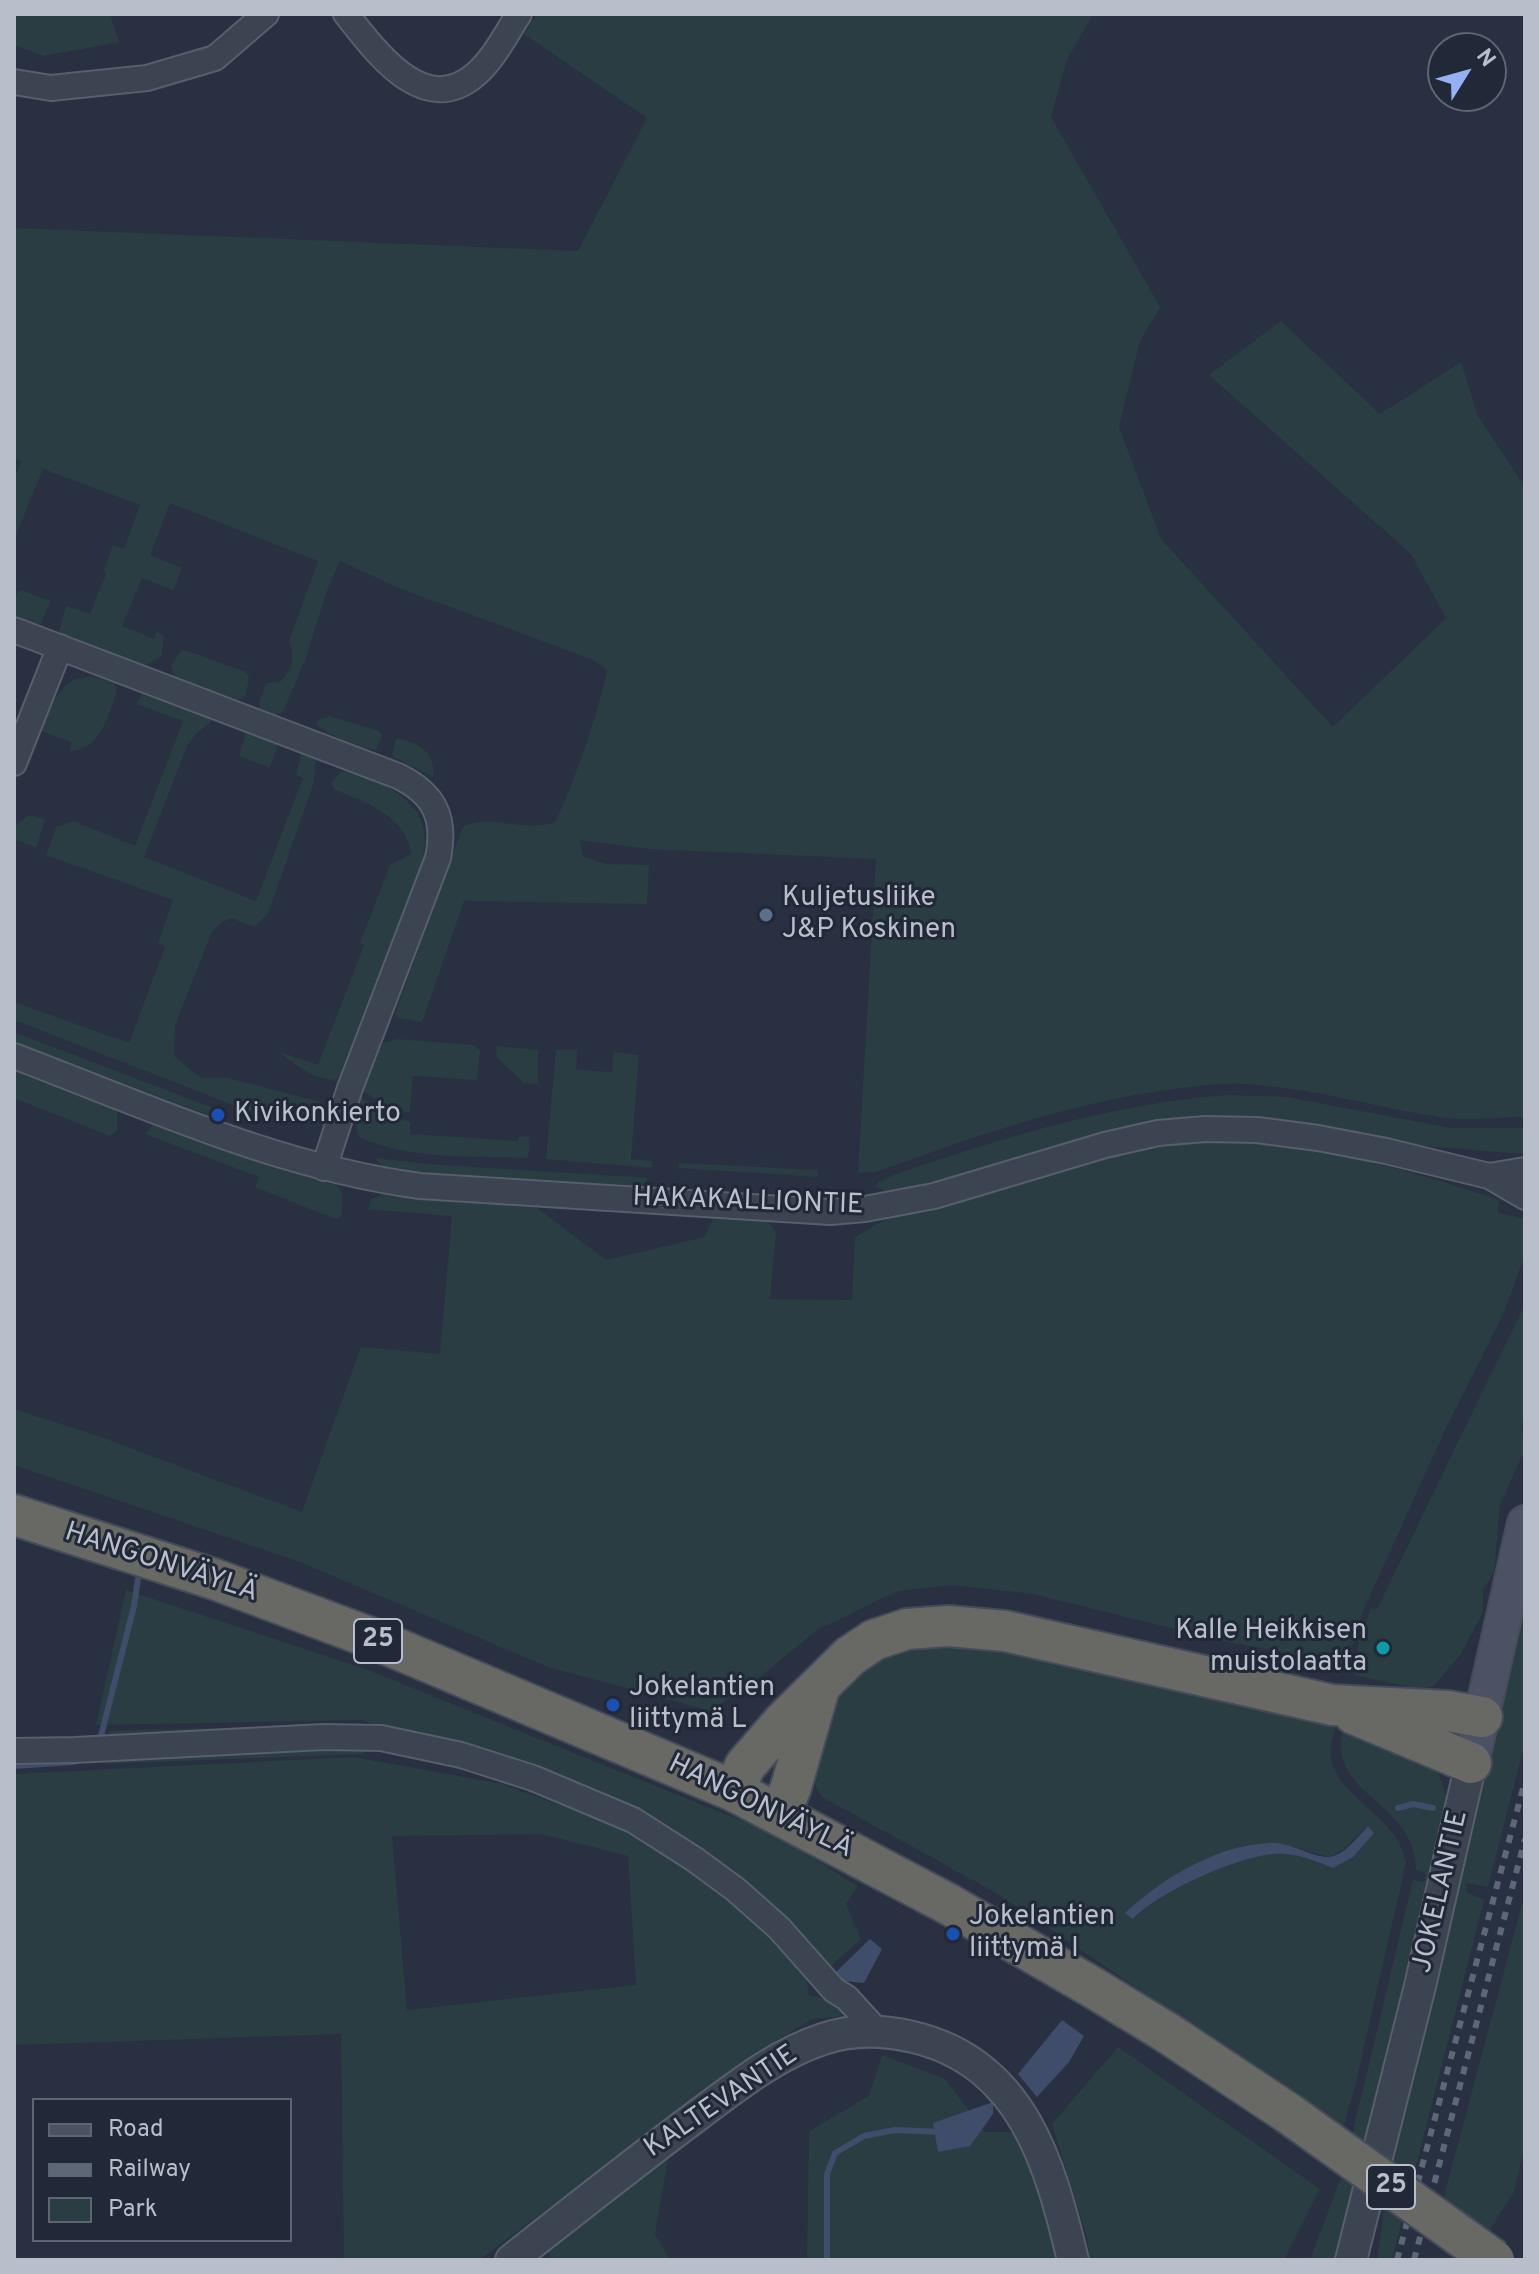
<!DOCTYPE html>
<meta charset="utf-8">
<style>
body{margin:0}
#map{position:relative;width:1539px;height:2274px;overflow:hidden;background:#283042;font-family:Overpass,sans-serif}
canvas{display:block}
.frame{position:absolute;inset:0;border:16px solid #b9becb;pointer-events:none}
.legend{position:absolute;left:32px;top:2098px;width:260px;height:144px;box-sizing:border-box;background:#212837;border:2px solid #5e6472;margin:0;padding:10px 14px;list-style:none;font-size:24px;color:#b9becb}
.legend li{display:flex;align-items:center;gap:16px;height:40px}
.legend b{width:40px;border:2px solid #5e6472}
.north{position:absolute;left:1427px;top:32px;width:80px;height:80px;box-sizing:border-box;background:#212837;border:2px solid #5e6472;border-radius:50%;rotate:53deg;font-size:22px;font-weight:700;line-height:32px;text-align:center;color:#b9becb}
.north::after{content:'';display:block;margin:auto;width:28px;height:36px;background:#95b1f4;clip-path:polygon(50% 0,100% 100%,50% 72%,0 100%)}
</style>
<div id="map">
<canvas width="1539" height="2274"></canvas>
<div class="frame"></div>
<ul class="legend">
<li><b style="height:10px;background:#4a5264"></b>Road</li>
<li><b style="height:10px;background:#5e6778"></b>Railway</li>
<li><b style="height:22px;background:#2a3d43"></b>Park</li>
</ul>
<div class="north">N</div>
</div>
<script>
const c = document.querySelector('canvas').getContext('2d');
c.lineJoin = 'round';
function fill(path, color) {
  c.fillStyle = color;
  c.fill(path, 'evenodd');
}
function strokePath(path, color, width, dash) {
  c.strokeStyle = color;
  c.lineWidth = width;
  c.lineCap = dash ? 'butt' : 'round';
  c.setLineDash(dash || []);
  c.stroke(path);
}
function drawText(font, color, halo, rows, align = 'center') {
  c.font = font + ' Overpass,sans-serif';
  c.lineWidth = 6;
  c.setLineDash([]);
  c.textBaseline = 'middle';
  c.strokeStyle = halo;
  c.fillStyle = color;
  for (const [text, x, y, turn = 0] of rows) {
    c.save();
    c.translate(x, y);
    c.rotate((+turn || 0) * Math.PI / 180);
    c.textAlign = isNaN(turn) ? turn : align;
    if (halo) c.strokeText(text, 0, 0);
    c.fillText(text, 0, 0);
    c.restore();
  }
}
const green = new Path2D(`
 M14,14h96l9,28 -75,14 -30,-11z
 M537,14h556l-26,46 -16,57 109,190 -20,34 -21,86 42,112 172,188 113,-109 -35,-64 -202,-179 72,-54 99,93 81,-52 17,54 47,71v630c-26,0 -54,4 -79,1 -69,-10 -135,-31 -204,-34 -22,-1 -45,2 -67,5 -103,13 -202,48 -299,83l-18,1 18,-314 -226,-10 -70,-9 3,16 22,8 44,1 -2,39 -183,-3 -42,121 -24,-4 -3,-4 68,-188c28,-12 62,7 92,-4 20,-41 43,-108 52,-152l-16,-11 -192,-71 -59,-27 -12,27 -23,72 -22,52c-9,4 -14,2 -23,-4l-1,-6 8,-19 13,-1c12,-11 15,-25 9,-41l29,-80 -148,-58 -20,52 32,13 -9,22 -31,-12 -20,48 32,13 3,-8 7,6 -2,19 -17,10 -86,-34 7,-26 24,8 16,-40 -2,-5 9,-24 11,4 16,-44 -97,-36 -29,71v-60l7,-19 -7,-3v-230l564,23 69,-133 -123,-84z
 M21,590l30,11 -11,24 -26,-10v-14l4,-9z
 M181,651h7l55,20 6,5 -3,20 -9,4 -63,-23 -3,-12z
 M91,676l23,7 3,8c-9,25 -16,59 -47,60l1,-9 -30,-11c6,-17 15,-40 31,-50 5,-3 14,-3 19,-5z
 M147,693l63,24 1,5 -14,11 -10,13 -43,111 112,44 47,-123 -7,-3 6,-24 14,6 -2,25 -46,132 -14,13 -23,-9 -10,5 -9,9 -37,93 -1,31 27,22h27l93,24 7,8 -9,14 -40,-4 -25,-7 -240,-93v-18l115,41 36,-96 -7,-4 15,-43 -127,-45 10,-28 17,-6 62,25 48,-125 -47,-17 6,-10z
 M329,716l50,15 3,6 -6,13c-20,-3 -43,-13 -58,-24l-1,-5z
 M249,731l29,12 -8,25 -31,-12 7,-24z
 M396,738c22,5 40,13 37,39l-41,-21z
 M348,769c45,19 89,36 74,93l-83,214 -3,4c-23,0 -42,-17 -59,-29l41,14 46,-120 -4,-2 30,-78 21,-11c-3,-36 -46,-53 -76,-64l-4,-7 9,-10z
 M29,815l16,5 -9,28 -22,-9v-12z
 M14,1032l199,76 -2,8 -197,-74z
 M397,1039l78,6 5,6 -3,29 -64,-4 -3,37c-17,-3 -32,-12 -47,-22l20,-48z
 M496,1046l42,4v34l-14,-1 -27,-25z
 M556,1050h21l-1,20 36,2 1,-20 26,3 -8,104 21,2v7l-106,-9z
 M14,1070l103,39v21l-7,6 -91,-36 -5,1z
 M1227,1095l60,2 164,31h74v26l-103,-8 -140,-27 -46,-3 -43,2 -80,12 -180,54 -44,9 -13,-6 1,-4c26,-14 58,-21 86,-31 87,-28 173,-50 264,-57z
 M361,1098l20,13 29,11v12l108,7 1,-5 11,1 -2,21c-53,-1 -122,1 -169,-21 -5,-14 -3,-25 2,-39z
 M154,1123l132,48 50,14 6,8v21l-4,5 -8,-2 -75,-30 4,-10 -114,-43z
 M1197,1142c105,-4 204,25 302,58l-1,13 27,6 -1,39 -21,57 -58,115 -81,179 -18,55 -123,-23 -190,-47 -81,-9 -54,6 -81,39 -61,50 -46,31 -162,-44 -248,-105 -286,-97v-56l87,28 201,75 59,-165 79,7 12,-138 -84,-7 3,-9 16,-8 31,5 119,11 69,52 99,-23 8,-19 53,1 10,13 -6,67 82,1 3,-63 32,-18 100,-25 112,-35 66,-14z
 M375,1158l64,7 210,13 -7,8 -237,-15 -22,-4z
 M679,1163l138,7 1,7 -139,-9z
 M1525,1304v114l-4,7 4,24 -25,56 -6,67 -11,18v22l-22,42 -27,32 -15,3 -65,-14 5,-35 12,-32 6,1z
 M1525,1581v161l-37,145 -22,-4 1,9 17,8 -92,360h-15l8,-58 -5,-4z
 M126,1590l242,80 402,162 88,54 -12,18 15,35 -31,28 -97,-98 -370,-149 -267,5z
 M955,1642l120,20 261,64c-3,12 -8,25 -4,37 12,39 66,53 74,100l-50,219 -13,46 -343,-233 -178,-98 -6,-11 -1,-14 22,-76 34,-33 24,-12zM1367,1826l-14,31 -20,11c-15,-6 -31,-13 -48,-14 -36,-4 -127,38 -151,65l8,-21 62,-39 88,-13 37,11 14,-7z
 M364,1724v30l-261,10 6,-33z
 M1343,1728l92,41c10,15 12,29 12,47l-77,331 -18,-12 61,-255 10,2 3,-4 -2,-6 -8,-2c-1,-10 -2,-21 -7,-30 -22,-45 -79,-53 -66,-112z
 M354,1757l148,27 113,41 81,48 78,64 32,40 3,18 32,7 5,6 -6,8 -30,4 -60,37 -271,203h-135l-3,-226 -327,11v-271zM541,1834l87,22 8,129 -229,25 -15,-174z
 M1522,1904l3,1v241l-11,46 -26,40 -45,-32z
 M1118,2047l202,142 -36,71h-193l-5,-26 -34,-110z
 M882,2055l63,24 40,53h31l26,53 20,75h-255l2,-129 60,-35z
 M670,2147l-15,87 15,26h-121l-1,-15z
 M1343,2172l17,12 -21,76h-29z`);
const water = new Path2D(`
 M1368,1826l6,7 -21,24 -20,11c-15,-6 -32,-13 -48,-14 -36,-4 -127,38 -152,65l-8,-6c38,-35 90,-67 143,-70 21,-2 45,15 61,14 15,-1 29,-21 39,-31z
 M870,1939l12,10 -18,34 -21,-2 -8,-8z
 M1062,2020l22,16 -15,26 -32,35 -19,-23z
 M993,2102v12l-23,32 -32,6 -5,-29z`);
const stream = new Path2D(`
 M100,1740l34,-134 4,-27
 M14,1766l60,-4
 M1398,1808l15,-4 20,4
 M827,2260v-86l8,-21 29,-17 31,-6 48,2`);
const minor = new Path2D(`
 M346,14c29,36 77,105 129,61 19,-16 31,-41 44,-61
 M14,82l37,6 96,-10 68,-20 51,-44
 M14,630l384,146c37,18 48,42 40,82l-88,230 -26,80
 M14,763l46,-116
 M14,1056c132,50 264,111 406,130l410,26 35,-3 69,-13 171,-51 53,-12 47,-4 52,1 61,8 68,13 103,25 36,21
 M1489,1176l36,-6
 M14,1751l61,-1 248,-13 58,1 80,17 72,23 100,42 61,39 41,30 44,39 55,62 13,8 30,33`);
const tertiary = new Path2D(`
 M511,2260c62,-49 124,-98 187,-145 39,-29 79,-61 125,-76 29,-10 60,-9 90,-2 110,26 137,127 160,223
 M1351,2260l69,-274 51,-223`);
const secondary = new Path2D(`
 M1471,1763l54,-240`);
const trunk = new Path2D(`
 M14,1515l200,64 160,60 360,152 216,114 142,82 74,45 122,81
 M1354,1714l117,49
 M734,1791l11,-25 38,-44 67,-66 24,-16 33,-11 41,-3 57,5 327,74 116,6 34,6
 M780,1815l11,-28 28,-98`);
const rail = new Path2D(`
 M1397,2260l128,-479
 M1414,2260l111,-421`);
const trunkBridge = new Path2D(`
 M1288,2113l206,147`);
const markers = [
 [766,915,8,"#5c6f8a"],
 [218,1115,8,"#1a4fb4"],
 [1383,1648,8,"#0f9aa8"],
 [613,1705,8,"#1a4fb4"],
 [953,1934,8,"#1a4fb4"]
];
const shields = [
 [378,1641,48],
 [1391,2187,48]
];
const shieldNames = [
 ["25",378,1641],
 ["25",1391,2187]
];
const poiNames = [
 ["Kuljetusliike",782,899],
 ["J&P Koskinen",782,931],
 ["Kivikonkierto",234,1115],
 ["Kalle Heikkisen",1367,1632,"right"],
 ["muistolaatta",1367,1664,"right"],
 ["Jokelantien",629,1689],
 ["liittymä L",629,1721],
 ["Jokelantien",969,1918],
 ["liittymä I",969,1950]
];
const streetNames = [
 ["HAKAKALLIONTIE",748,1203,2],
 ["HANGONVÄYLÄ",161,1564,18],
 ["HANGONVÄYLÄ",760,1808,26],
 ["JOKELANTIE",1442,1892,-77],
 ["KALTEVANTIE",722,2103,-34]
];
fill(green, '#2a3d43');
fill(water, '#3f4c6a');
strokePath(stream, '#3f4c6a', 6);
strokePath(minor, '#575e6c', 28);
strokePath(tertiary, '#575e6c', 34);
strokePath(secondary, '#464c5b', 38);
strokePath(trunk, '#444b59', 44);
strokePath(minor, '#3c4351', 24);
strokePath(tertiary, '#3c4351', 30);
strokePath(secondary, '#4a5264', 34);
strokePath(trunk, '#686865', 40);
strokePath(rail, '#5e6778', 6, [8, 8]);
strokePath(trunkBridge, '#444b59', 44, []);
strokePath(trunkBridge, '#686865', 40);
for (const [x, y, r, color] of markers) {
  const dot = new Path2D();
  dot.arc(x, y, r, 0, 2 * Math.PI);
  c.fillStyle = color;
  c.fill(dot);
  strokePath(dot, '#212837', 3);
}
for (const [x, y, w] of shields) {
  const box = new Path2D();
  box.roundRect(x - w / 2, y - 22, w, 44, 6);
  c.fillStyle = '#212837';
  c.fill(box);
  strokePath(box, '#b9becb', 2);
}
drawText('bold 26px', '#b9becb', null, shieldNames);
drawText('28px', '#b9becb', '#212837', poiNames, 'left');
drawText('28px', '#b9becb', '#212837', streetNames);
</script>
